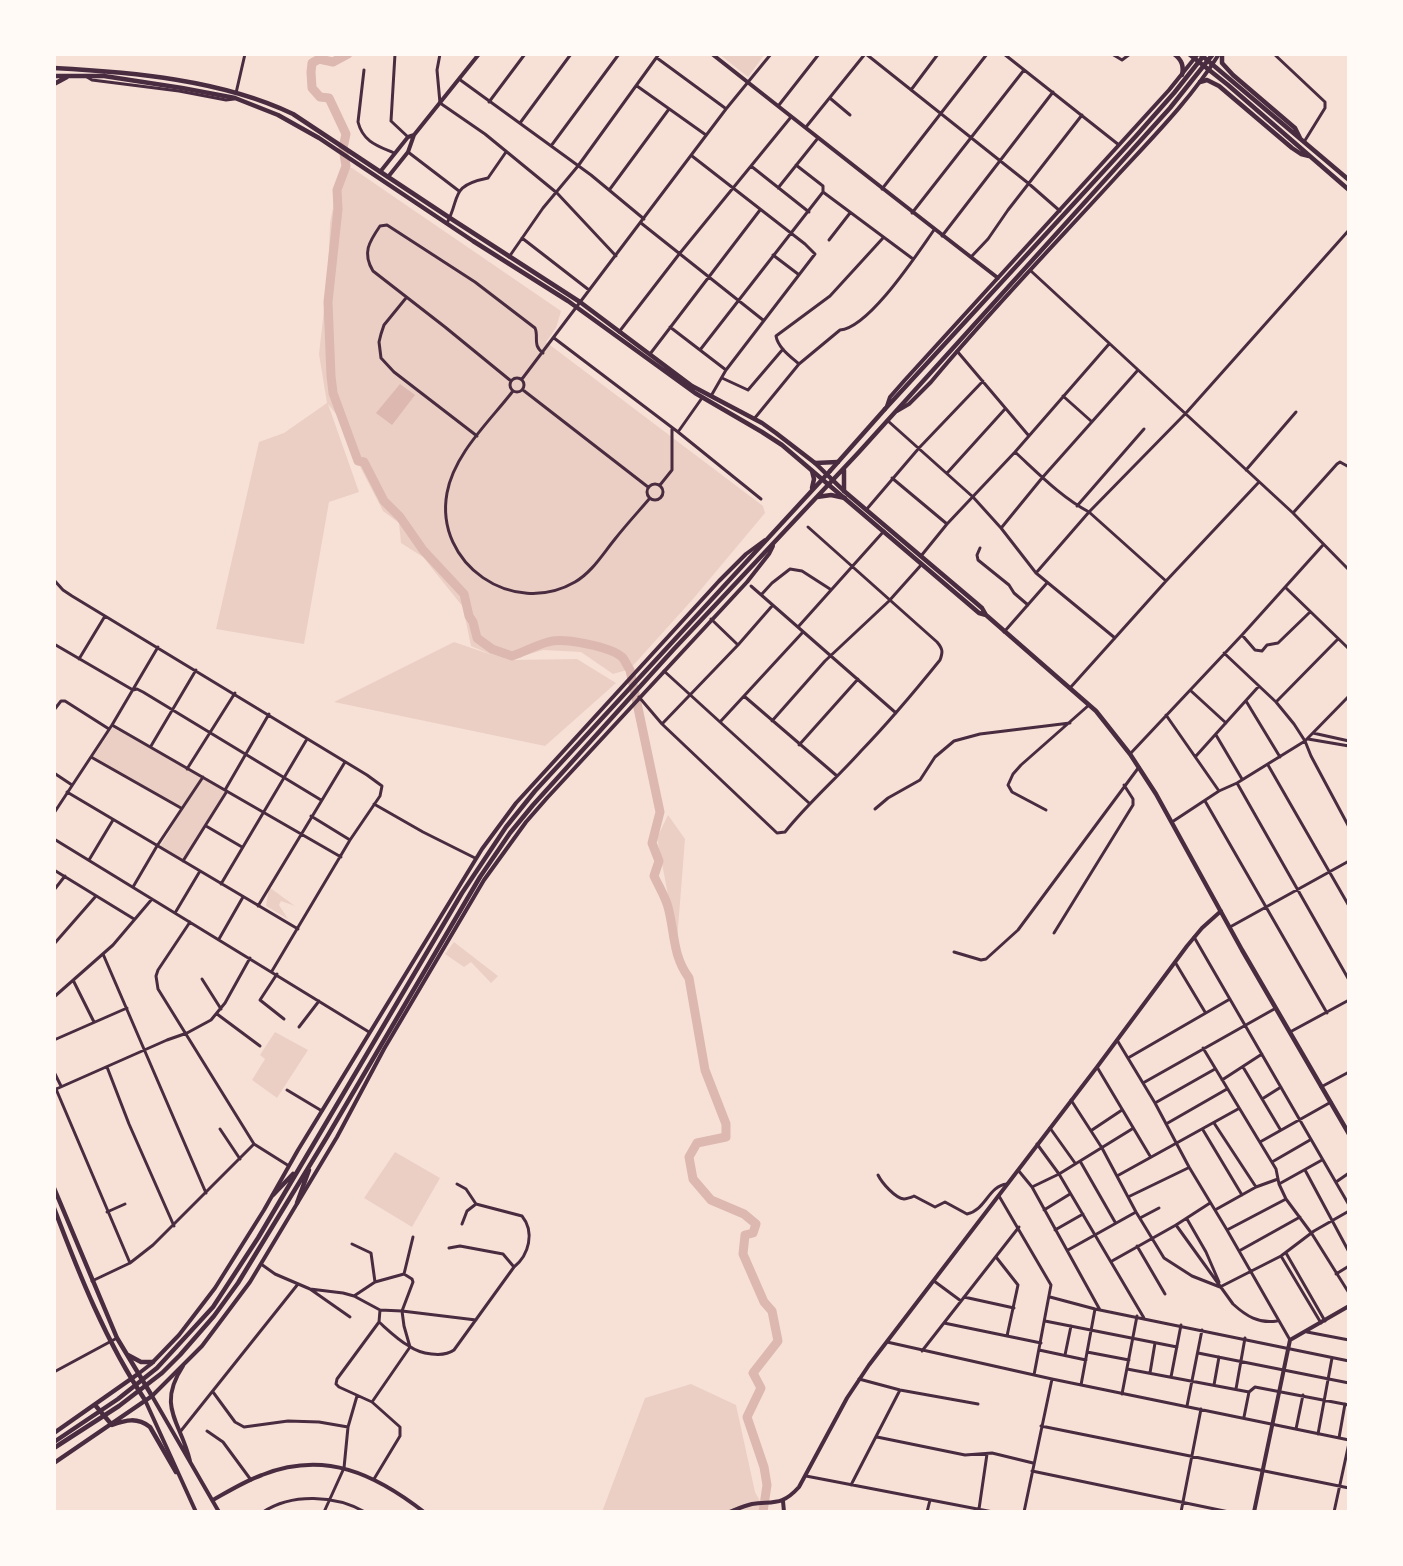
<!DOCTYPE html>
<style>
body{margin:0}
#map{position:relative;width:1403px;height:1566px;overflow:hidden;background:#f7e1d7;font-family:"Open Sans",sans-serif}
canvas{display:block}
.frame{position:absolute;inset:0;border:56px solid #fffaf5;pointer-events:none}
</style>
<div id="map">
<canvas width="1403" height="1566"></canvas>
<div class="frame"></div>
</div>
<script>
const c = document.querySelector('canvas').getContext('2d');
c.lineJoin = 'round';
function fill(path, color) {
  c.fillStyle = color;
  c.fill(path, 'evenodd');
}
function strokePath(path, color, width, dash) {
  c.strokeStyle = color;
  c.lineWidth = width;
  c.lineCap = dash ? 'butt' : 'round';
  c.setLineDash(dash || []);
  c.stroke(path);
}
const green = new Path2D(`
 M719,54h46l-17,23z
 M348,168h4l209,143 -5,17 -10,14 217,164 2,7 -72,86 -63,70 -17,5 -32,-22 -38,-2 -33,10 67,-1 39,24 -71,63 -211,-44 120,-60 38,13 -21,-9 -8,-39 -40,-50 -22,-14 -2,-20 -16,-12 -31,-60 -12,-32 -12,-15 31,88 -30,10 -25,142 -88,-15 43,-187 25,-9 43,-30 -8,-49 9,-80 2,-51 7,-36z
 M114,725l113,65 -42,72 -26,-14 24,-39 -90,-52z
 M668,815l17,24 -8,102 -20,-103z
 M269,887l26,19 -14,-5 -2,4 9,14 -22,-13z
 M454,942l44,34 -7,7 -20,-21 -7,5 -19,-13z
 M275,1032l33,18 -31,48 -25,-18 13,-21 -5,-4z
 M395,1152l45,26 -28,49 -48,-29z
 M691,1384l45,21 19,87 11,20h-164l43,-114z`);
const water = new Path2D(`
 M400,384l15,11 -23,30 -16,-12z`);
const river = new Path2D(`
 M348,54l-15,8 -14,-3 -7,4 -1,9 1,16 8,9 9,1 17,36 -3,14 3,18 -9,24 1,19 -10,93 3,74 2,17 25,68 6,1 20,39 16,16 23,33 41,44 5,22 4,6 4,16 15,11 20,7c12,-4 24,-11 36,-14 15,-5 63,5 74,15 3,3 5,9 8,13l30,142 -8,31 7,18 -5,15c5,11 13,23 15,35 6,25 4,45 20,67l16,92 21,54v13l-29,6 -8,14 4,22 18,21 33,14 12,10 -3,9 -8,2 -2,19 21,48 8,9 6,30 -25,32 8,15 -14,29 17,50 3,18 -4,27`);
const minor = new Path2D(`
 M395,54l-4,67 17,16
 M440,54l-3,16 3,33 45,31 72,59 59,63
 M866,54l162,129 32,28
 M1004,54l115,91
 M1112,54l10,6 8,-6
 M1274,54l51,48v6l-21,34
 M657,58l68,50
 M364,70l-6,52c5,20 20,24 36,31
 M87,77l5,3 87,11 47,9 8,-1
 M459,79l132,96 53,44
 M637,86l69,49
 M911,90l27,-36
 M236,93l9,-39
 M831,99l19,16
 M489,102l36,-48
 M779,105l40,-51
 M520,123l51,-69
 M806,127l59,-73
 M551,146l68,-92
 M408,152l51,39
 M692,156l113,88 10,10 -89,116 -15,26
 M751,166l58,46
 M778,188l40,-50
 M610,189l59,-80
 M882,189l105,-135
 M823,192l90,67
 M912,213l112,-143
 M447,223c14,-26 2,-37 41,-45l18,-26
 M641,223l122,97
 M942,236l111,-144
 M522,238l67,52
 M829,240l21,-27
 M773,255l25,19
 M509,257l34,-49 35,-42 81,-112
 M971,257l17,-18 20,-29 74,-95
 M1031,271l262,242 56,57
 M406,298l-22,27 -3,9 -2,8 2,16 13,14 83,64
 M670,327l56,43
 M619,332l61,-79 111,-136
 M554,338l124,94 83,67
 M700,350l123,-158v-6l-27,-21
 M957,351l72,85
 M650,354l110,-144
 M799,364c-8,-7 -21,-16 -23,-28l54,-40 53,-58
 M510 385a7 7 0 1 1 14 0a7 7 0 1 1-14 0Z
 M722,378l26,12 35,-41
 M522,379l204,-270 45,-55
 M511,381l-66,-54 -72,-56c-11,-18 -4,-29 7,-45l7,-1 88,57 60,46c4,9 -3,17 8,25
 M523,390l125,97
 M513,391c-24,31 -59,63 -66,102 -13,71 66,125 128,89 17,-10 27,-27 40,-43 11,-14 23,-27 35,-41
 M1063,396l28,25
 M754,419l45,-55 41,-34c29,-2 77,-76 94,-100
 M888,421l85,76 28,31 35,45 79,65
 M678,432l24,-34
 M1015,452c23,21 46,45 74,60l77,69
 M1246,470l50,-58
 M948,472l57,-63
 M892,478l55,46
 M647 492a8 8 0 1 1 16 0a8 8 0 1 1-16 0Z
 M660,485l12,-15v-41
 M1077,506l67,-77
 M866,510l53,-62 64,-67
 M1293,513l44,-49 3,-2 9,5
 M1002,527l40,-49 96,-108
 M980,548l-3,7 1,5 31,25 5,8 14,12
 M921,556l26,-32 68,-72 94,-108
 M1036,573l53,-61 97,-99 163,-183
 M54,580l9,10 9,6 295,179 15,11 -2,10 -30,44 -78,131
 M751,586l145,127
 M1285,587l64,62
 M761,595l11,-12 18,-14 12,2 28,18
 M711,619l27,26
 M798,627l86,-96
 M1004,632l43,-49
 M1242,635l13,15 7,1 5,-6 11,-2 32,-31
 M54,644l79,46 4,-1 6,3 178,108
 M1224,653l52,49 18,22 11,17 6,15 38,71
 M79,659l26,-43
 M664,671l145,132
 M1070,688l96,-107 93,-99
 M1190,690l36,33
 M744,696l93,80
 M639,697l23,27 115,109 8,-1c23,-29 51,-53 76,-81 28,-29 54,-60 79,-91 3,-8 3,-11 -3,-18l-129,-115
 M1246,701l34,56
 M1276,702l62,-63
 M54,710l7,-9h4l44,28
 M1166,715l53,76
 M772,721l53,-60 64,-60 33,-37
 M720,722l83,-90
 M662,724l76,-79 34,-39
 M112,725l229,132
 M1313,733l36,8
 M1216,735l26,44
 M1308,739l41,7
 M799,745l59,-66
 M151,746l45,-76
 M1130,754l112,-119 81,-90
 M1196,756l63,-70
 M91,757l90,51
 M1268,765l81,141
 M187,769l48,-76
 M54,773l18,12
 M1237,783l112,197
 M225,790l44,-76
 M67,792l231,137
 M1205,801l122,212
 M374,804l49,28 52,26
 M875,809l13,-11 32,-18 15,-23 19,-16 26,-7 90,-11
 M1046,810l-34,-18 -4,-7 5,-11 8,-9 68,-60
 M54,813l58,-88 46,-78
 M311,816l39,24
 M1172,822l47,-31 18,-8 68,-42 44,-45
 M206,826l36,21
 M54,839l315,193
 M89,860l24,-40
 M183,861l44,-70
 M54,870l80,49
 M221,884l86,-145
 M133,887l24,-41 46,-69
 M54,890l11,-14
 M258,906l87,-144
 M175,913l25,-42
 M190,922l-32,48 -2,6 2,13 96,155 35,22
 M1230,927l119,-66
 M1054,933l79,-128v-6l-9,-14
 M1194,937l155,268
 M219,939l24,-42
 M54,944l42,-48
 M954,952l27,8 5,-1 32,-29 121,-163
 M103,954l103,239
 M1175,962l30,50
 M277,974l-17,26 24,19
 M202,979l19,30
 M73,980l21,42
 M54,997l59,-52 39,-46
 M217,1014l43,32
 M299,1027l20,-26
 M1290,1032l59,-32
 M54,1040l73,-32
 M1117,1040l38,63 34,64 38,63 63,110
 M1203,1048l73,121 3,15 7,15 26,35 37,59
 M1128,1058l102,-59
 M107,1067l22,57 45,102
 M1097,1067l53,89
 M1243,1067l37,62
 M54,1072l7,14
 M1222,1080l40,-26
 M1143,1083l133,-75
 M1321,1087l28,-15
 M56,1089l74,174
 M54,1090l113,-50 20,-7 24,-13 14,-17 25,-45
 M287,1090l35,21
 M1262,1099l19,-12
 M1071,1100l31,48 34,64 28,46 28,18 28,11
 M1155,1103l60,-34
 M1214,1123l42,64
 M1166,1124l61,-35
 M1050,1128l25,35
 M220,1129l20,30
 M1092,1130l30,-20
 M1203,1130l39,65
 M1260,1142l71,-40
 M1037,1144l22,30 85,144
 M1080,1161l35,61
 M1272,1162l38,-22
 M1018,1170l14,17 68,123
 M1305,1170l44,82
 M878,1175c4,8 17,23 26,24 1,0 9,-2 10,-3l21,11 10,-5 22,12c19,-4 21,-28 40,-30
 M1117,1176l121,-67
 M1336,1182l13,-9
 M1279,1184l43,-24
 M1032,1187l27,-13 73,-45
 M999,1196l52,89 -17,90
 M1128,1197l60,-29
 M1044,1210l26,-16
 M1215,1210l41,-23 22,-8
 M107,1212l18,-8
 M1140,1218l19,-10
 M1187,1219l19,33 13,30
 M462,1224l5,-13 9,-7
 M1176,1225l57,79c13,12 26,20 44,17
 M1055,1230l28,-16
 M1227,1230l59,-31
 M352,1244l19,9 4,29
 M1137,1246l28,48
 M449,1248l11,-2 43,8 11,13c15,-12 21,-35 8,-51l-46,-12 -10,-15 -9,-5
 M1068,1250l68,-38
 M1239,1251l61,-34
 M1286,1253l39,68
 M1281,1256l40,67
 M996,1257l22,28 -11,51
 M1112,1261l64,-36 34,-22
 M261,1264l14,10 35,15 33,4 11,3 26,14 -1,12 -42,57 -1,5 3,3 33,15 28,25v9l-26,43
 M404,1274l8,5 1,3 -11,29 74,9
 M1336,1274l13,-8
 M92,1281l38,-18 23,-18 101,-101
 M934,1281l27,20
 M1220,1287l61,-31 33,-25 35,-20
 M310,1289l40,28
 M354,1296l21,-14 29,-8 9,-37
 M964,1297l50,11
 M1050,1297l45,12 254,52
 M1045,1321l132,26
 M379,1322c9,8 19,18 30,24 11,8 34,12 45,4l60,-83
 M944,1323l97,20
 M1307,1332l42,8
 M887,1342l165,37 297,61
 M1039,1350l47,10
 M922,1351l97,-124
 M1087,1352l42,8
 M1198,1353l151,30
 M1065,1355l6,-29
 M1127,1369l122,23
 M54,1372l63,-34
 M1150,1373l5,-30
 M1171,1377l10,-52
 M859,1379l41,11 78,14
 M1081,1385l14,-76
 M1214,1385l5,-28
 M1236,1389l9,-51
 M213,1392l22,30 9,5 44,-6 31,1 29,5
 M1122,1394l15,-78
 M372,1402l38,-55 -6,-21 -2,-15 -22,-1
 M1187,1406l15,-76
 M1244,1417l5,-25 6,-5 94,18
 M1041,1426l308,62
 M1296,1429l7,-34
 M207,1431l16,11 28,38
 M180,1432l118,-148
 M1318,1434l14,-76
 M877,1437l88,18 27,-2 41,10
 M1339,1438l6,-34
 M1032,1471l197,41
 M806,1476l187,36
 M851,1485l49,-95
 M979,1509l8,-55
 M263,1512c29,-19 72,-17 102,0
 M324,1512l20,-44 4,-41 9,-31
 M927,1512l3,-12
 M1024,1512l28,-133
 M1181,1512l20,-103
 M1334,1512l15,-69`);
const tertiary = new Path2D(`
 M712,54c95,75 190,150 286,224
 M887,406l3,-9 14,-16 265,-291 29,-36
 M897,411l12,-7 22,-22c59,-71 124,-138 186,-206 36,-39 74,-77 102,-122
 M138,1374l13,-10 28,-29 36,-47 49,-78 34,-60 184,-301 34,-46 203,-222 27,-27 19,-14
 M152,1396l50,-50 48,-64 87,-145 47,-88 100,-169 42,-58 21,-24 200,-216 22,-28 4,-8
 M213,1500c16,-9 32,-19 49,-25 63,-25 113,-1 162,37
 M783,1501l1,11
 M729,1512c8,-3 15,-6 23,-8 22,-3 30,2 47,-17l48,-89 22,-33 228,-298 90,-121 15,-18 19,-17
 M1254,1512l36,-172 59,-34`);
const secondary = new Path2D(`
 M380,172l28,-35 6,-2 65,-81
 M388,177l20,-25 6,-17
 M183,1366c-27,41 -2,56 7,95
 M152,1396l67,116
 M145,1400l51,112`);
const primary = new Path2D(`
 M1174,54c8,6 10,12 8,21
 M1189,54l39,31 121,105
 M1200,54l149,126
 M1222,54v9l11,12 62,53 5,10
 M54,68c78,4 168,12 239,46l157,104 130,84 112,84 70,37 14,10 39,30 29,28 131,111 7,6 4,7 110,96 34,43 26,40 86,156 107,184
 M54,76h50l78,12 53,10 43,17 41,23 154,103 95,60 127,92 67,39 20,13 197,168 7,2
 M1200,82l7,-2 12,6 73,62 9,6 8,2
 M54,84l13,-7
 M830,471l55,-62
 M54,1188l63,150 35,58 -98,67
 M54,1208c25,66 52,134 91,192
 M128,1355l13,7h12
 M95,1405l17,20c14,-5 25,-8 38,2l26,45
 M54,1433l84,-59`);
const trunk = new Path2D(`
 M885,409l251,-273 38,-43 31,-39
 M815,463l23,-1
 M812,471l2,8 -2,9
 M844,491v-21
 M817,497l14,-2 14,3
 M273,1195l20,-21
 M297,1203l12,-33
 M54,1442l64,-43 39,-31 56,-61 45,-69 204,-345 44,-66 29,-36 295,-320
 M54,1448l65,-42 43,-33 18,-18 34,-39 24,-33 89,-146 153,-260 30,-44 23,-28 141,-156 185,-197 311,-344 43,-54`);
fill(green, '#ebcfc5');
fill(water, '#dcb8b0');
strokePath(river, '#dcb8b0', 9);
strokePath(minor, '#4a2c40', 3);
strokePath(tertiary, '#4a2c40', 4);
strokePath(secondary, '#4a2c40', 4);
strokePath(primary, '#4a2c40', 4.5);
strokePath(trunk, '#4a2c40', 4.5);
</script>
